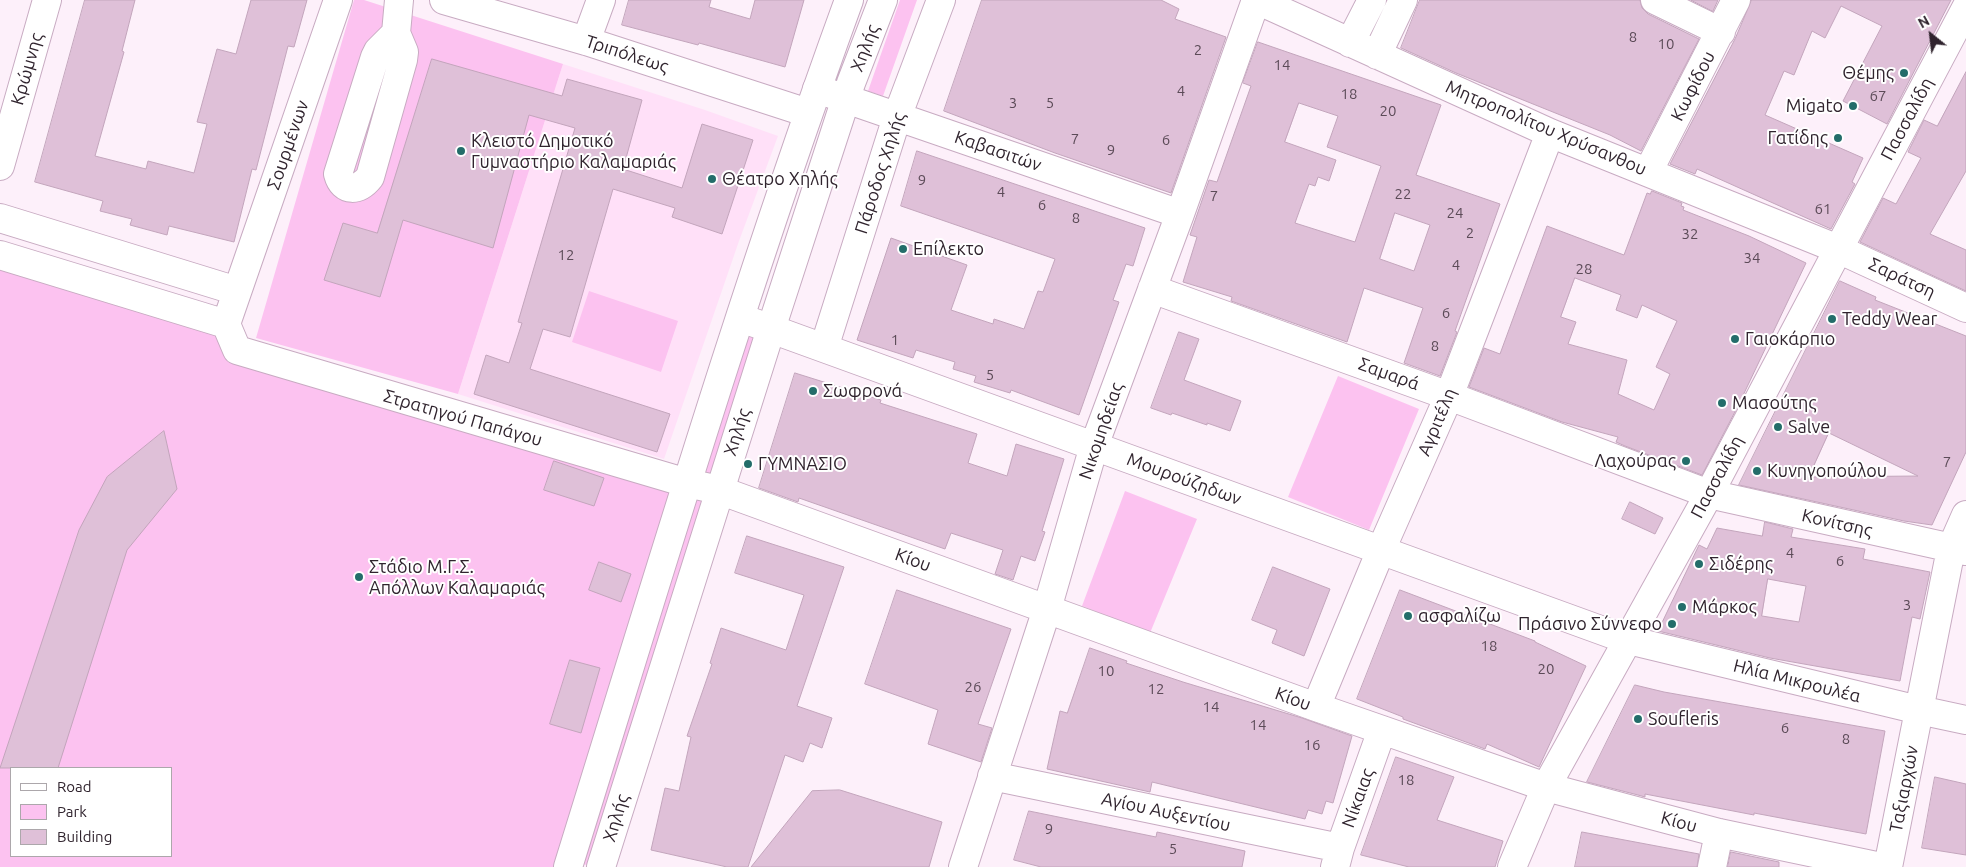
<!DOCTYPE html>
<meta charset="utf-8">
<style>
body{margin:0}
#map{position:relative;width:1966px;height:867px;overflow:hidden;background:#fdf0fa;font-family:Ubuntu,sans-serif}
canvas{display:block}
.legend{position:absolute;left:10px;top:767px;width:162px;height:90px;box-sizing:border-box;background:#fff;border:1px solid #aca7ab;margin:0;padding:6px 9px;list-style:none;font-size:15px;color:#30242e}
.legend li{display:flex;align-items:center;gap:10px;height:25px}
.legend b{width:25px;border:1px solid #aca7ab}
.north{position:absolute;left:1906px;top:10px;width:50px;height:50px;-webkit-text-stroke:4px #fff;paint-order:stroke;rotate:331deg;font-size:14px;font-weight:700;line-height:20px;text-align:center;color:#30242e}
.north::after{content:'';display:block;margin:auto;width:18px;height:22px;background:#30242e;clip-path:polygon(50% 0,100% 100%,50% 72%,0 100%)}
</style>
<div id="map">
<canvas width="1966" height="867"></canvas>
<ul class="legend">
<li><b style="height:6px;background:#fff"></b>Road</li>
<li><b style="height:14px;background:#fcc2f0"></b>Park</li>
<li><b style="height:14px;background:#dfc0d8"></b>Building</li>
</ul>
<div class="north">N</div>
</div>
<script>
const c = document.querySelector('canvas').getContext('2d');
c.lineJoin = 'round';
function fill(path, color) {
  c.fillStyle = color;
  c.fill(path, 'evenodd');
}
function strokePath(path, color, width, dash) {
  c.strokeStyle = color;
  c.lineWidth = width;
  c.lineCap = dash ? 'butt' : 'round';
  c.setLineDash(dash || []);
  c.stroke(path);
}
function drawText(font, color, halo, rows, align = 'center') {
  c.font = font + ' Ubuntu,sans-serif';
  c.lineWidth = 4;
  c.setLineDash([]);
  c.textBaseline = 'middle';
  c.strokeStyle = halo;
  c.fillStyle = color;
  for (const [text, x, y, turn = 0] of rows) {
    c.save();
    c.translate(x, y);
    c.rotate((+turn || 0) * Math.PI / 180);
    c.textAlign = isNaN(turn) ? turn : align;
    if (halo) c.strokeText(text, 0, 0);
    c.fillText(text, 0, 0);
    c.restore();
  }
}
const built = new Path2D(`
 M563,64l142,46 73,26 -39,105 -75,218 -206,-65z`);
const green = new Path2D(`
 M354,0h10l199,64 -105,330 -202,-56z
 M900,0h17l-34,96 -15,-5z
 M0,258l223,66 13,29 449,135 -123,379h-562zM11,768h160v88h-160z
 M589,291l89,30 -17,51 -89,-30z
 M742,320l27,9 -51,159 -30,-5z
 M1338,376l81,33 -50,121 -81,-33z
 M688,485l29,6 -118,376 -29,-5z
 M1125,491l72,28 -47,114 -68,-27z`);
const building = new Path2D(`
 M85,0h50l-13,51 2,1 -29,104 51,13 2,-8 46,12 13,-49 -10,-2 20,-73 19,5 15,-54h56l-13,47 -6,-1 -32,124 -4,-1 -18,73 -65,-16 -2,9 -37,-10 2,-6 -32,-8 3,-10 -68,-19z
 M629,0h82l-2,7 41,12 5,-19h49l-19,67 -86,-24 -1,2 -76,-20z
 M982,0h179l18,9 -4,10 51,18 -55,156 -116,-40 -111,-42z
 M1420,0h220l2,8 6,6 51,25 -58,112 -31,-16 -154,-62 -55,-25z
 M1691,0h27l-5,11z
 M1752,0h199l-64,124 -44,-23 39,-75 -41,-20 -16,32 -13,-7 -18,44 -10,-4 -19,44 98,43 -11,24 3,2 -24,45 -134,-60 -2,5 -25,-10 65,-125z
 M1258,42l183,63 -25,70 84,29 -45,127 2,1 -17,44 -36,-13 19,-55 -59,-20 -17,54 -116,-41 1,-4 -49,-15 14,-45 -7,-2 19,-55 8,2 34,-96 -8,-3zM1299,103l39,13 -11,31 54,19 -26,76 -60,-19 14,-39 6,2 3,-9 11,4 7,-21 -51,-18zM1395,213l35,12 -16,46 -34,-12z
 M432,59l130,37 5,-17 75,21 -19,69 59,19 20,-64 51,16 -31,94 -50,-17 3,-9 -62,-19 -43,148 -27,-8 -13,40 140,45 -13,38 -183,-58 12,-39 23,8 13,-40 -4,-1 57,-194 -46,-13 -36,133 -90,-28 -23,77 -56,-17 19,-57 34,10z
 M1966,72v99l-36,63 36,16v41l-106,-49 23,-44 13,6 25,-46 -13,-6 16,-32 13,6z
 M917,151l228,77 -12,38 -7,-2 -13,36 6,2 -40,113 -68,-25 -1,3 -36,-11 2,-6 -23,-7 2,-7 -39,-12 -3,8 -56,-18 34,-102 76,27 -16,45 42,14 1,-5 30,10 14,-38 5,1 12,-33 -154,-53z
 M1652,191l30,12 -1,3 3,1 -1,3 66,26 57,27 -68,143 -36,69 -77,-29 -9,-4 2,-5 -56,-15 -93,-35 15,-39 16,6 47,-128 77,29 23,-62 3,1zM1575,278l46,17 -5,15 21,8 5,-13 35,16 -21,46 14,7 -16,36 -36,-16 9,-34 -59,-16 8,-22 -15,-5z
 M1840,281l36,16 -1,3 91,36v116l-34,73 -28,-4 -165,-36zM1829,433l89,43 -109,1z
 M1179,332l20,7 -15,41 57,21 -11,30 -23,-8v2l-35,-12 -1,2 -20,-7z
 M795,373l86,27 -1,3 97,31 -9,29 39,13 9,-32 48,15 -22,72 3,1 -10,29 -14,-5 -8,24 -18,-6 8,-24 -52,-17 -6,16 -146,-51 -1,4 -39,-14z
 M164,431l13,58 -50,61 -69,218h-58l79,-238 28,-53z
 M554,461l50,17 -10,28 -50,-16z
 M1630,502l33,16 -8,16 -33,-15z
 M1765,522l28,7 -2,8 74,12 -2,10 67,13 -10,47 -8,-2 -12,64 -130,-23 -112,-27 41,-86 8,4 10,-21 45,8zM1768,579l38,7 -7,36 -37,-6z
 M747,536l97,31 -47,139 35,12 -10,30 -12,-5 -7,19 -18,-7 -37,112h-21l-76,-17 14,-62 14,3 12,-54 -4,-1 25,-72 -2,-1 11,-35 65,22 18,-55 -69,-22z
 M599,562l32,12 -10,28 -32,-12z
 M1273,567l57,22 -26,67 -32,-13 5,-13 -25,-10z
 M897,590l114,39 -33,95 14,4 -11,34 -53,-18 10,-34 -73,-26z
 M1400,590l135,51v1l51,24 -47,101 -52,-23 -2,5 -82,-30v-2l-46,-18z
 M1090,648l37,13 -1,2 57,19 119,36 50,18 -19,67 -7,-2 -4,13 -14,-4 -3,9 -153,-37 -2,10 -103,-23 13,-58 7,2z
 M570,660l30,8 -19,65 -31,-9z
 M1635,685l29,7 221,39 -19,103 -112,-21v2l-109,-21v3l-7,-2 -51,-13z
 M1396,757l58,20 -17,43 66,21 -8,26h-86l-48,-12z
 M1935,777l31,7v71l-44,-7z
 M840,790l102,32 -13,45h-178l61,-76z
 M1029,811l127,26 1,-5 88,19 -3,16h-201l-27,-7z
 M1582,832l117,22 -2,13h-122z
 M1731,852l48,10v5h-51z`);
const minor = new Path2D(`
 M338,0l-112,324 11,26 450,133 32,7 597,217 230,80 173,46 162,34
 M444,0l142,41 222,72
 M1257,0l293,133 288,116 128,59
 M1655,0l66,32
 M396,33l-18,18 -3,6 -37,117c5,19 21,17 32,3l33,-117 1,-8 -8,-19 3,-33
 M586,41l15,-41
 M1350,43l22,-43
 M1377,55l26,-55
 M817,89l363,125
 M0,166l47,-166
 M1648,172l88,-172
 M0,218l237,73
 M0,255l226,69
 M1152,289l297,107 260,98 257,57
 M741,318l887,322 291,70 47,10
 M824,348l73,-231 44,-117
 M1316,707l65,-157 68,-154 101,-263
 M992,776l348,72
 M963,867l84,-258 47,-163 86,-232 76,-214
 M1335,867l5,-19 42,-118
 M1712,867l7,-34
 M1888,867l63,-318 15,-34`);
const major = new Path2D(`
 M568,867c90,-290 177,-582 281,-867
 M601,867l170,-538 80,-246 32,-83
 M1512,867l34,-80 163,-293 257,-486`);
const markers = [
 [1904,73,5,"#236d6a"],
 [1853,106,5,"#236d6a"],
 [1838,138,5,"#236d6a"],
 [461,151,5,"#236d6a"],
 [712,179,5,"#236d6a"],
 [903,249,5,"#236d6a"],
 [1832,319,5,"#236d6a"],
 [1735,339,5,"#236d6a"],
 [813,391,5,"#236d6a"],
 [1722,403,5,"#236d6a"],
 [1778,427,5,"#236d6a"],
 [1686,461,5,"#236d6a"],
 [748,464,5,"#236d6a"],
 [1757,471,5,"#236d6a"],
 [1699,564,5,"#236d6a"],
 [359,577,5,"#236d6a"],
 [1682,607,5,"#236d6a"],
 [1408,616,5,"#236d6a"],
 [1672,624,5,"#236d6a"],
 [1638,719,5,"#236d6a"]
];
const numberNames = [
 ["8",1633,37],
 ["10",1666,44],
 ["2",1198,50],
 ["14",1282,65],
 ["4",1181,91],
 ["18",1349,94],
 ["67",1878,96],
 ["3",1013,103],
 ["5",1050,103],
 ["20",1388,111],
 ["7",1075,139],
 ["6",1166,140],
 ["9",1111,150],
 ["9",922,180],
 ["4",1001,192],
 ["22",1403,194],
 ["7",1214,196],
 ["6",1042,205],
 ["61",1823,209],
 ["24",1455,213],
 ["8",1076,218],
 ["2",1470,233],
 ["32",1690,234],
 ["12",566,255],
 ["34",1752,258],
 ["4",1456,265],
 ["28",1584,269],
 ["6",1446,313],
 ["1",895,340],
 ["8",1435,346],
 ["5",990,375],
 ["7",1947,462],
 ["4",1790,553],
 ["6",1840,561],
 ["3",1907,605],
 ["18",1489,646],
 ["20",1546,669],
 ["10",1106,671],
 ["26",973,687],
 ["12",1156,689],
 ["14",1211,707],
 ["14",1258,725],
 ["6",1785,728],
 ["8",1846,739],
 ["16",1312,745],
 ["18",1406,780],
 ["9",1049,829],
 ["5",1173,849]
];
const streetNames = [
 ["Χηλής",865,48,-69],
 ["Τριπόλεως",627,54,18],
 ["Κρώμνης",27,69,-74],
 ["Κωφίδου",1693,86,-63],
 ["Πασσαλίδη",1907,119,-62],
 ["Μητροπολίτου Χρύσανθου",1546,128,23],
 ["Σουρμένων",288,145,-71],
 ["Καβασιτών",998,151,19],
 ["Πάροδος Χηλής",880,173,-72],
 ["Σαράτση",1902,278,25],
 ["Σαμαρά",1389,374,20],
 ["Στρατηγού Παπάγου",463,418,16],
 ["Αγριτέλη",1437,422,-67],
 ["Νικομηδείας",1101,431,-71],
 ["Χηλής",737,432,-72],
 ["Πασσαλίδη",1717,477,-62],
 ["Μουρούζηδων",1184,479,20],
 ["Κονίτσης",1837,523,13],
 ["Κίου",913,560,20],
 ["Ηλία Μικρουλέα",1797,681,14],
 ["Κίου",1293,699,20],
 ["Ταξιαρχών",1904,789,-79],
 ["Νίκαιας",1358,798,-70],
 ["Αγίου Αυξεντίου",1166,812,12],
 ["Χηλής",616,818,-73],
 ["Κίου",1679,822,15]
];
const poiNames = [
 ["Θέμης",1894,73,"right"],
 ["Migato",1843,106,"right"],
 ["Γατίδης",1828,138,"right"],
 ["Κλειστό Δημοτικό",471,141],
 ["Γυμναστήριο Καλαμαριάς",471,162],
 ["Θέατρο Χηλής",722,179],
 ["Επίλεκτο",913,249],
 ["Teddy Wear",1842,319],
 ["Γαιοκάρπιο",1745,339],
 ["Σωφρονά",823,391],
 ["Μασούτης",1732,403],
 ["Salve",1788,427],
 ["Λαχούρας",1676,461,"right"],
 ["ΓΥΜΝΑΣΙΟ",758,464],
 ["Κυνηγοπούλου",1767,471],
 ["Σιδέρης",1709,564],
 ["Στάδιο Μ.Γ.Σ.",369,567],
 ["Απόλλων Καλαμαριάς",369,588],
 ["Μάρκος",1692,607],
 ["ασφαλίζω",1418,616],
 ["Πράσινο Σύννεφο",1662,624,"right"],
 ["Soufleris",1648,719]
];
fill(built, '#ffe0f8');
fill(green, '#fcc2f0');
fill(building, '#dfc0d8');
strokePath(building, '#c3a5bc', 1);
strokePath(minor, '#c8abc2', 30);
strokePath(major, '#c8abc2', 30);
strokePath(minor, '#fff', 28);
strokePath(major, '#fff', 28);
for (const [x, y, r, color] of markers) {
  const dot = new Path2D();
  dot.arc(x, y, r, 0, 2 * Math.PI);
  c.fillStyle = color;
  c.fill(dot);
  strokePath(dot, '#fff', 2);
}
drawText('15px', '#5c4b58', null, numberNames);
drawText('18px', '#30242e', '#fff', streetNames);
drawText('18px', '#30242e', '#fff', poiNames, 'left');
</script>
